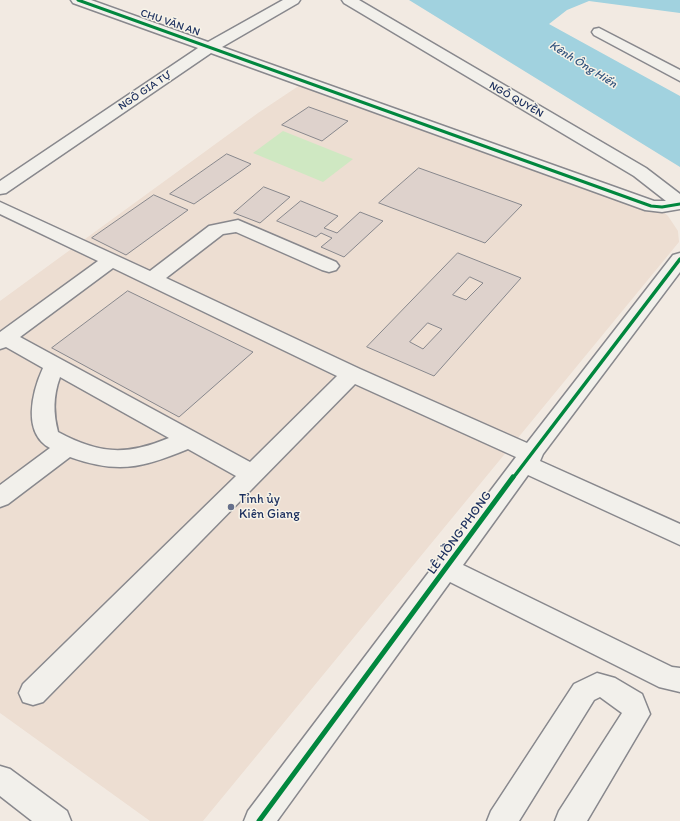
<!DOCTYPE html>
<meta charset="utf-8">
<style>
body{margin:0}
canvas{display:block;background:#f2eae2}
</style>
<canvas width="680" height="821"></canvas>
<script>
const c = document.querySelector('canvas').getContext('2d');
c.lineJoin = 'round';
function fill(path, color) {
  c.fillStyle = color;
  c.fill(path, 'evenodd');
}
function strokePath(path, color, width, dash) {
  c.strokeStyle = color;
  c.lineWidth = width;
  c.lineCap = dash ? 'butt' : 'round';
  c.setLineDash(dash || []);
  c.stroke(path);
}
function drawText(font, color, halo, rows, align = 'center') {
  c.font = font + ' Itim,sans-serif';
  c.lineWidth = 3;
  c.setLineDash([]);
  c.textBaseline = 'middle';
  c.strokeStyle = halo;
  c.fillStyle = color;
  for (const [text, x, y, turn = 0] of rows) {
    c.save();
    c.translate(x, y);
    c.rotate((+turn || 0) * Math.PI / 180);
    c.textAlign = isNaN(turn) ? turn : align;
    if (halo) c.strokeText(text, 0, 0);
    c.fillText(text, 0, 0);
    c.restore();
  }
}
const built = new Path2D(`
 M309,79l348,127 11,10 10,15 1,11 -476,579h-53l-150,-108v-412l258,-188z`);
const green = new Path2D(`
 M283,131l70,28 -30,23 -70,-29z`);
const water = new Path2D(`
 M409,0h271v13l-91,-12 -22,9 -18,14 131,72v71z`);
const building = new Path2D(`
 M309,107l39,14 -26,20 -40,-16z
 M227,154l24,10 -57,40 -24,-10z
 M419,168l103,37 -37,38 -106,-40z
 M264,187l26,10 -30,26 -26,-10z
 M154,195l34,15 -62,45 -34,-17z
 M301,201l37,15 -14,12 13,5 23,-21 23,9 -39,36 -23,-10 11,-9 -11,-5 -5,4 -39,-16z
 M458,253l63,25 -87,98 -67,-29zM470,277l13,6 -17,17 -13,-5zM428,323l14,6 -19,20 -13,-7z
 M128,291l125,61 -74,65 -127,-69z`);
const minor = new Path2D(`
 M71,0h20l117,42 75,-42h17l-2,3 -76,44 432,154h12l-32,-25 -290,-173 -2,-3h17l287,168 34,26v15l-18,3 -17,-2 -434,-157 -205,140 -6,1v-13l198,-133 -125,-45z
 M599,28l81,42v11l-86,-46 -2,-3 2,-3z
 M0,202l150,69 59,-45 29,-6 98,42 3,4 -3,4 -7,2 -7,-2 -86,-38 -13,2 -57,44 194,91 167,74 146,-188 7,-2v19l-137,182 -3,7 140,63v21l-152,-70 -65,90 209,102 8,1v24l-21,-5 -209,-105 -173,239h-33l4,-10 268,-354 -161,-73 -312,318 -10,3 -10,-3 -4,-9 4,-9 213,-208 -48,-27c-46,19 -70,25 -118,8l-62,47 -8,3v-22l50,-37c-28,-15 -18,-56 -7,-80l-37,-21 -6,2v-17l98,-71 -98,-47zM113,268l224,108 -87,86 -230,-125zM60,377l109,61c-43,18 -70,16 -111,-6 -5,-19 -5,-36 2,-55z
 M597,673l18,5 27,16 8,20 -63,107h-32l4,-10 63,-98 -22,-16 -6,3 -75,121h-32l4,-10 83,-127z`);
const major = new Path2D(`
 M0,766l10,3 57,42 4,10h-39l-32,-25z`);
const cyclewayFar2 = new Path2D(`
 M78,0l573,206 11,1 18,-3`);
const cyclewayFar1 = new Path2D(`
 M513,478l167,-219`);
const cycleway = new Path2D(`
 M259,821l254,-344`);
const markers = [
 [231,507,4,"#66708c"]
];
const farStreetnames = [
 ["CHU VĂN AN",170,23,19],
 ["NGÔ GIA TỰ",145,91,-34],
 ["NGÔ QUYỀN",516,100,30]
];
const farWaternames = [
 ["Kênh Ông Hiển",583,65,32]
];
const poiNames = [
 ["Tỉnh ủy",239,500],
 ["Kiên Giang",239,515]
];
const streetNames = [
 ["LÊ HỒNG PHONG",460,533,-54]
];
fill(built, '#edded2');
fill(green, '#cfe8c2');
fill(water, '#a1d2df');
fill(building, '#ded2cc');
strokePath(building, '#88888d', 1);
strokePath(minor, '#88888d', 3);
strokePath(major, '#88888d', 3);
fill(minor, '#f2f0eb');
fill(major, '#f2f0eb');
strokePath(cyclewayFar2, '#00873e', 3);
strokePath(cyclewayFar1, '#00873e', 3.5);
strokePath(cycleway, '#00873e', 5);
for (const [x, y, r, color] of markers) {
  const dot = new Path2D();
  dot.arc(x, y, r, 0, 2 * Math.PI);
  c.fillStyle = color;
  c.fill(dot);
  strokePath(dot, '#f7f3e8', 1.5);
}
drawText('11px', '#1b2f5e', '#f7f3e8', farStreetnames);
drawText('italic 12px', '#34557e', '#f7f3e8', farWaternames);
drawText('13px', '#1b2f5e', '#f7f3e8', poiNames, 'left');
drawText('13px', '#1b2f5e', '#f7f3e8', streetNames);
</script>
